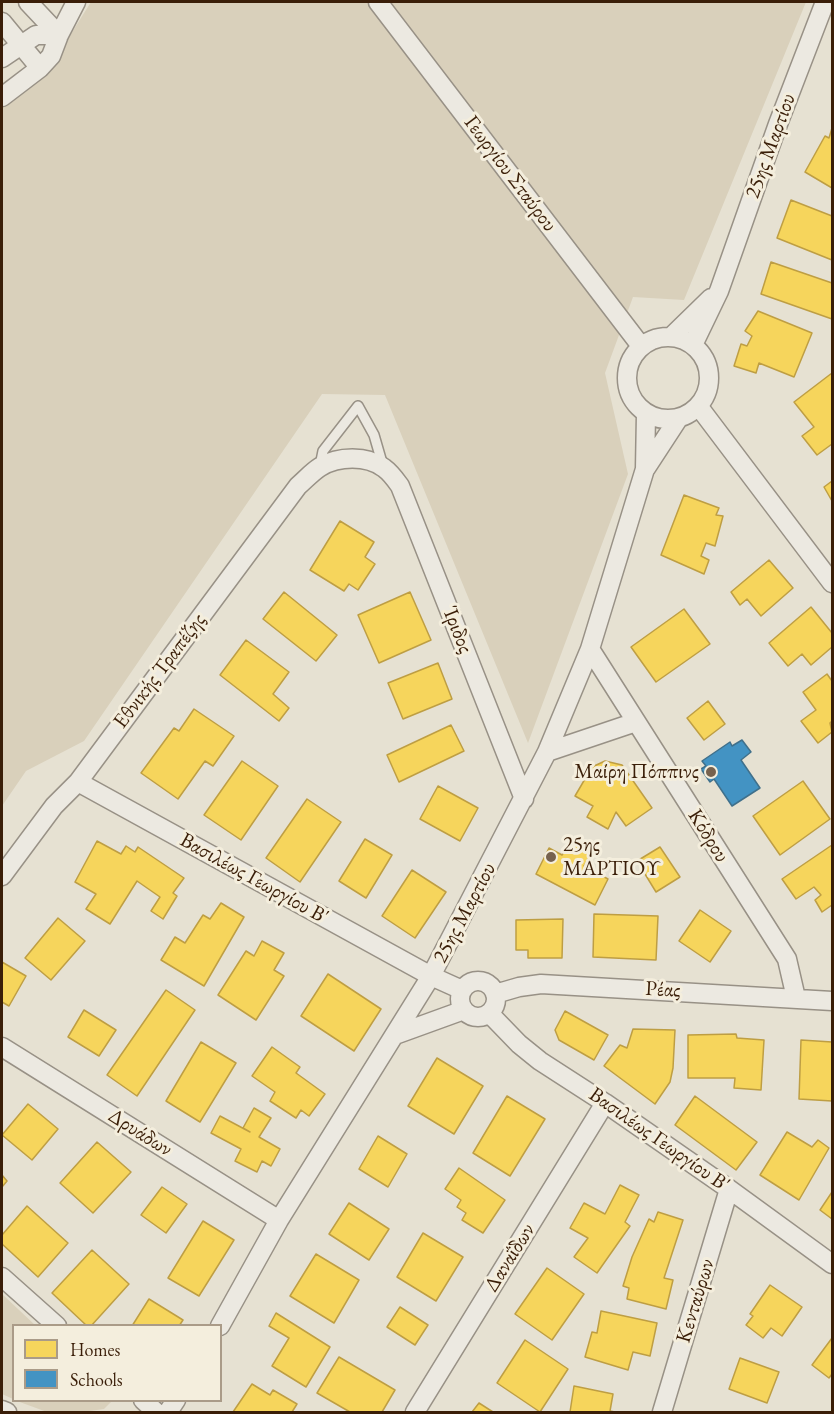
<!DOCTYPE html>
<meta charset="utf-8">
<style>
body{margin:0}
#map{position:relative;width:834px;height:1414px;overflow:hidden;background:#e6e1d2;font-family:"EB Garamond",serif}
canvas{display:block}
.frame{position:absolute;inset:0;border:3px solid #3a1e08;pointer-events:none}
.legend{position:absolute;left:12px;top:1324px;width:210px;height:78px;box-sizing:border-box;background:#f4eedd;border:2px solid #aa9b88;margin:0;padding:8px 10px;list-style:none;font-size:18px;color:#3a1e08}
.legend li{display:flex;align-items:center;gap:12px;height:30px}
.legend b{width:30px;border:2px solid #aa9b88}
</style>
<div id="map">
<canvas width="834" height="1414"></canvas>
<div class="frame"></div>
<ul class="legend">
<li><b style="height:16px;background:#f6d55c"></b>Homes</li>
<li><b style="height:16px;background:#4393c3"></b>Schools</li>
</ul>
</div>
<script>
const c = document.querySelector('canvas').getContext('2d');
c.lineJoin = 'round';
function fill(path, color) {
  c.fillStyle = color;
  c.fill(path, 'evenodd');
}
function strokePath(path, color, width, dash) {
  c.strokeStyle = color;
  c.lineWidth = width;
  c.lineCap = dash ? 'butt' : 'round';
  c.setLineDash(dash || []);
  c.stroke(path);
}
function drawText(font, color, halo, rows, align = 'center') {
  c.font = font + ' "EB Garamond",serif';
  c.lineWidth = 6;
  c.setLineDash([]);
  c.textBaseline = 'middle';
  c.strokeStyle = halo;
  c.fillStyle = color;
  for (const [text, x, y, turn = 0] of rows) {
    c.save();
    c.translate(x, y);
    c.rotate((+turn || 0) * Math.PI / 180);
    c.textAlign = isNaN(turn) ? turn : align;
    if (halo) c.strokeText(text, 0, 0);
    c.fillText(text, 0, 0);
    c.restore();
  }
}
const green = new Path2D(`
 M91,2h715l-122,298 -51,-3 -28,76 23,101 -100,269 -143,-348 -63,-1 -238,347 -58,30 -24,35v-700l45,-34z
 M2,1294l33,31 -21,1 -1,73 -11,-5z
 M17,1401h95l-8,8 -22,3h-35z`);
const homes = new Path2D(`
 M832,128v60l-27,-16 20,-36 4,2z
 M791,200l41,16v44l-55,-22z
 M771,262l61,21v36l-71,-25z
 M758,311l54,22 -18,44 -35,-14 -3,10 -22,-7 7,-22 6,2 5,-10 -7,-5z
 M832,373v71l-15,11 -15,-19 12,-9 -20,-25z
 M832,481v20l-8,-14z
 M684,495l35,13 -3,7 7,1 -8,30 -9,-3 -5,13 8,4 -5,14 -43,-19z
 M340,521l34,21 -9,15 10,7 -17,26 -9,-6 -5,7 -34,-21z
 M769,560l24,28 -32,28 -14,-17 -7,6 -9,-13z
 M284,592l53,43 -21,26 -53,-42z
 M410,592l21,48 -52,23 -21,-48z
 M811,607l21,26v14l-21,18 -9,-11 -14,12 -19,-23z
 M684,609l26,35 -54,38 -25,-35z
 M246,640l43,32 -16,22 16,14 -10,13 -59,-46z
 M438,663l14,36 -49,20 -15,-36z
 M827,674l5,7v40l-2,2 2,9 -14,11 -17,-22 15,-11 -13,-18z
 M708,701l17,23 -21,16 -17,-22z
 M194,709l40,27 -21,30 -8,-5 -27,38 -37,-26 33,-45 5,3z
 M451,725l13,26 -65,31 -12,-27z
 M242,761l36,25 -37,54 -37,-25z
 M605,761l17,4 30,43 -26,18 -10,-14 -8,17 -21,-12 6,-11 -18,-10 17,-29z
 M803,781l27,38 -50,36 -27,-39z
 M438,786l40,22 -18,33 -40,-22z
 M307,799l34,23 -41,60 -34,-24z
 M365,839l27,16 -26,43 -27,-17z
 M97,841l24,13 5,-8 9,6 3,-5 46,31 -11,15 4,3 -14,23 -12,-8 9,-14 -23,-16 -27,43 -24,-15 10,-15 -21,-12z
 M571,841l20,13 -7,12 24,13 -13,26 -59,-31 13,-26 13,7z
 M832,845v60l-10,7 -7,-12 6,-5 -7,-8 -18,12 -14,-20z
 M660,847l20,30 -24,15 -19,-31z
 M412,870l34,22 -31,46 -33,-22z
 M221,903l23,14 -40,69 -43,-26 14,-23 10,6 18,-28 7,4z
 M700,910l31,21 -21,31 -31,-21z
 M594,914l64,2 -2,44 -63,-3z
 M58,918l27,23 -34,39 -26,-22z
 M563,919l-1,39h-34v-8h-12v-30z
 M262,941l22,12 -10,17 10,6 -28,44 -38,-25 28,-44 8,5z
 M2,962l24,14 -17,30 -7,-4z
 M328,974l53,35 -27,42 -53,-35z
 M166,990l29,20 -58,86 -30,-21z
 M84,1010l32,20 -17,26 -31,-19z
 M565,1011l43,24 -14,25 -35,-20 -4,-10z
 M633,1029l42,1 -2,38 -3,14 -15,22 -51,-38 16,-21 7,3z
 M736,1034l1,4 27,2 -3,50 -27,-2 1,-10h-47v-43z
 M801,1040l31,2v59l-33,-2z
 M201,1042l35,21 -36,59 -34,-21z
 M272,1047l28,20 -4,6 29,21 -16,22 -8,-6 -5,8 -26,-17 5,-9 -23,-16z
 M437,1058l46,28 -29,48 -46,-28z
 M507,1096l38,23 -35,57 -37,-23z
 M695,1096l62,46 -21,28 -61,-45z
 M28,1104l30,25 -26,31 -30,-25z
 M254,1108l17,10 -12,19 21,12 -9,17 -9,-5 -5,11 -22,-11 6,-12 -30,-16 9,-17 30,16 -7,-4z
 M787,1132l25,15 6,-7 11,8 -30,52 -39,-25z
 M378,1136l29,18 -19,33 -29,-18z
 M97,1142l34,30 -38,41 -33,-30z
 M459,1168l46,32 -22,33 -21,-13 4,-7 -9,-6 4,-7 -16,-11z
 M2,1175l5,6 -5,6z
 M620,1185l19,10 -14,27 5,4 -33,47 -23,-16 14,-19 -18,-10 14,-25 21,11z
 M162,1187l25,17 -21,29 -25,-18z
 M832,1192v27l-12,-9z
 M349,1203l40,26 -20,31 -40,-26z
 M27,1206l41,37 -30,34 -36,-33v-9z
 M658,1212l25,8 -19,58 9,2 -7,29 -39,-10 2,-11 -6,-2 9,-29 17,-38 5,3z
 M203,1221l31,19 -35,56 -31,-18z
 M423,1233l40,24 -27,44 -39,-24z
 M92,1250l37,34 -38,42h-4l-35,-33z
 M316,1254l43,26 -25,43 -44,-27z
 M547,1268l37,26 -32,46 -37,-26z
 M770,1285l32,22 -20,29 -11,-8 -8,10 -17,-13 7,-9 -3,-2z
 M149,1299l34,21 -4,6h-47z
 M400,1307l28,18 -13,20 -28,-18z
 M601,1311l56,12 -7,33 -17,-4 -5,18 -43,-13 7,-25 5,1z
 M276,1313l54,34 -24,40 -34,-21 17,-28 -20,-12z
 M832,1338v36l-3,4 -17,-13z
 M525,1340l43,29 -28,43 -43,-29z
 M339,1357l56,33 -13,22h-32l-33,-19z
 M740,1358l39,14 -12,31 -38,-14z
 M252,1384l18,11 3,-5 24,14 -5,8h-59z
 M574,1386l39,8 -3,17 5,1h-45z
 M479,1403l14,9h-21z`);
const schools = new Path2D(`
 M742,740l9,12 -10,8 19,28 -28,18 -18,-27 -4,3 -9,-13 5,-3 -4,-5 28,-19 2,4z`);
const service = new Path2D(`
 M320,466l3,-15 35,-45 16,29 9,31`);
const minor = new Path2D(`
 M28,2l31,33
 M378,2l263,344
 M2,22l38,46
 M2,58l34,-23h23
 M2,97l38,-29 11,-12 8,-21 17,-33
 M627 378a41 41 0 1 1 82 0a41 41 0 1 1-82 0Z
 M671,337l40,-39
 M693,345l26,-54 59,-167 47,-122
 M699,407l133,176
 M646,468l32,-49
 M590,649l197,310 9,39
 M547,752l89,-30
 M78,782l353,194 31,14
 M2,876l52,-70 24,-24 220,-296c7,-6 14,-14 22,-19 18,-11 47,-12 64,1 7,5 11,11 16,18l124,313
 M460 999a18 18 0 1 1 36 0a18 18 0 1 1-36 0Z
 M495,994l24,-7 22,-3 291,17
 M489,1013l30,31 21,17 65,42 124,86 103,75
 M395,1035l69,-25
 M2,1047l277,173
 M2,1277l55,49
 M220,1326l59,-106 152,-244 116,-224 43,-103 55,-180 1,-55
 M143,1400l13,12
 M2,1410l5,2
 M168,1412l8,-12
 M415,1412l190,-309
 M662,1412l67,-223`);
const markers = [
 [711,772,6,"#76624f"],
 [551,857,6,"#76624f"]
];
const streetNames = [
 ["25ης Μαρτίου",771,146,-70],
 ["Γεωργίου Σταύρου",510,174,53],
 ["Ίριδος",457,630,68],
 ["Εθνικής Τραπέζης",160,671,-53],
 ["Κόδρου",708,836,58],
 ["Βασιλέως Γεωργίου Β'",254,879,29],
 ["25ης Μαρτίου",465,913,-62],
 ["Ρέας",663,990,3],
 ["Δρυάδων",140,1133,32],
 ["Βασιλέως Γεωργίου Β'",659,1140,35],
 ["Δαναΐδων",510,1258,-58],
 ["Κενταύρων",696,1301,-73]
];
const poiNames = [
 ["Μαίρη Πόππινς",699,772],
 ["25ης",563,845,"left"],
 ["ΜΑΡΤΙΟΥ",563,869,"left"]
];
fill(green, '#d9d0bb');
fill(homes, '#f6d55c');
strokePath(homes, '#be9e43', 1.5);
fill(schools, '#4393c3');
strokePath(schools, '#40708b', 1.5);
strokePath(service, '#989186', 12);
strokePath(minor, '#989186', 21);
strokePath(service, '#ece9e1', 9);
strokePath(minor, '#ece9e1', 18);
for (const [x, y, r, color] of markers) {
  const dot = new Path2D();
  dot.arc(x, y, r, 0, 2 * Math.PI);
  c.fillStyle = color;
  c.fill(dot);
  strokePath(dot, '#f4eedd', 2);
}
drawText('21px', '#3a1e08', '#f4eedd', streetNames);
drawText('21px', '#3a1e08', '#f4eedd', poiNames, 'right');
</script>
